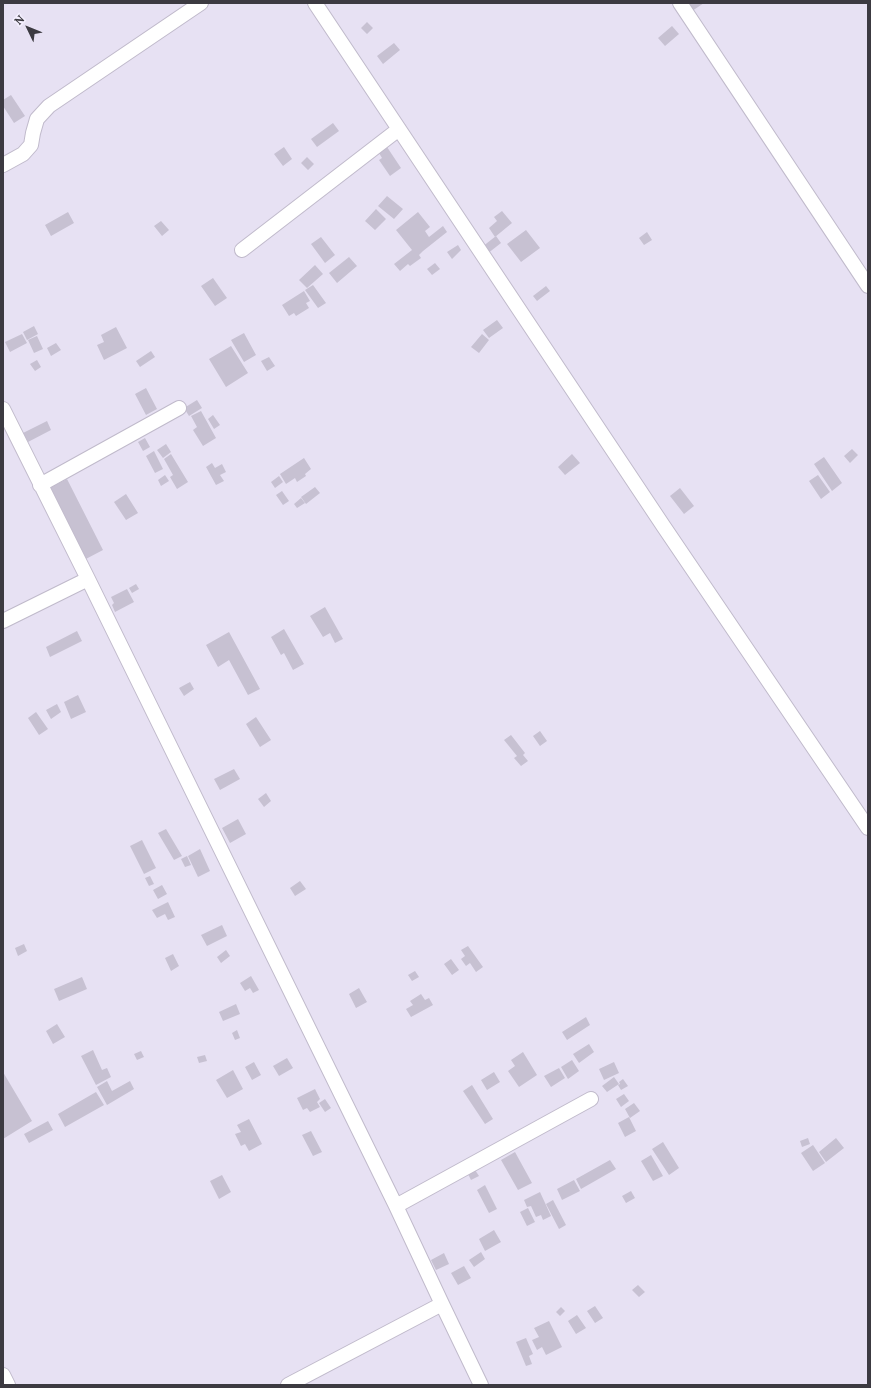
<!DOCTYPE html>
<style>
body{margin:0}
#map{position:relative;width:871px;height:1388px;overflow:hidden;background:#e7e1f3;font-family:Lora,serif}
canvas{display:block}
.frame{position:absolute;inset:0;border:4px solid #3c3a41;pointer-events:none}
.north{position:absolute;left:8px;top:8px;width:40px;height:40px;-webkit-text-stroke:3px #f4effe;paint-order:stroke;rotate:313deg;font-size:11px;font-weight:700;line-height:16px;text-align:center;color:#3c3a41}
.north::after{content:'';display:block;margin:auto;width:14px;height:18px;background:#3c3a41;clip-path:polygon(50% 0,100% 100%,50% 72%,0 100%)}
</style>
<div id="map">
<canvas width="871" height="1388"></canvas>
<div class="frame"></div>
<div class="north">N</div>
</div>
<script>
const c = document.querySelector('canvas').getContext('2d');
c.lineJoin = 'round';
function fill(path, color) {
  c.fillStyle = color;
  c.fill(path, 'evenodd');
}
function strokePath(path, color, width, dash) {
  c.strokeStyle = color;
  c.lineWidth = width;
  c.lineCap = dash ? 'butt' : 'round';
  c.setLineDash(dash || []);
  c.stroke(path);
}
const building = new Path2D(`
 M683,3h21l-15,10z
 M367,22l6,6 -6,6 -6,-6z
 M672,26l7,8 -14,12 -7,-8z
 M394,43l6,7 -17,14 -6,-8z
 M11,95l14,21 -11,7 -11,-17v-6z
 M333,123l6,8 -22,16 -6,-8z
 M284,147l8,12 -9,7 -9,-12z
 M387,147l14,21 -11,8 -11,-16 3,-2 -3,-5z
 M307,157l7,7 -6,6 -7,-7z
 M387,196l16,13 -9,10 -16,-13z
 M376,209l10,10 -11,11 -10,-9z
 M502,211l10,12 -17,14 -6,-9 8,-7 -3,-4z
 M68,212l6,11 -23,13 -6,-11z
 M418,212l12,15 -5,4 4,6 14,-11 4,6 -24,19 -4,4 2,3 -11,8 -2,-2 -8,7 -6,-7 18,-14 -16,-20z
 M161,221l8,9 -7,6 -8,-10z
 M526,230l14,18 -19,14 -14,-18z
 M647,232l5,8 -8,5 -5,-7z
 M496,236l5,7 -14,11 -5,-7z
 M321,237l14,18 -10,8 -14,-19z
 M458,245l3,5 -9,9 -5,-7z
 M349,257l8,9 -20,17 -8,-10z
 M435,263l5,6 -8,6 -5,-6z
 M315,265l8,9 -16,14 -8,-8z
 M213,278l14,20 -12,8 -14,-20z
 M313,285l13,18 -8,5 -13,-18z
 M546,286l4,5 -13,10 -4,-5z
 M304,291l6,10 -4,2 3,5 -13,8 -2,-3 -5,3 -7,-11z
 M497,320l6,8 -14,10 -6,-8z
 M34,326l4,8 -11,6 -4,-8z
 M116,327l11,21 -23,12 -7,-15 7,-3 -3,-7z
 M244,333l12,22 -12,7 -13,-22z
 M22,334l5,9 -17,9 -5,-10z
 M482,334l7,6 -10,13 -8,-6z
 M37,336l6,13 -9,4 -6,-13z
 M56,343l5,7 -10,6 -4,-8z
 M231,346l17,27 -22,14 -17,-28z
 M151,351l4,6 -15,10 -4,-6z
 M269,357l6,9 -8,5 -6,-10z
 M37,360l4,7 -6,4 -5,-7z
 M146,388l11,21 -11,6 -11,-21z
 M197,400l5,8 -13,8 -5,-8z
 M201,411l15,27 -13,8 -10,-16 4,-3 -6,-11z
 M213,415l7,10 -6,4 -6,-10z
 M47,421l4,9 -23,12 -5,-9z
 M145,438l5,9 -7,4 -5,-9z
 M166,444l5,8 -8,6 -6,-8z
 M852,449l6,6 -8,8 -6,-7z
 M154,451l9,18 -8,4 -9,-17z
 M171,454l17,28 -11,7 -7,-12 3,-2 -9,-16z
 M572,454l8,9 -15,12 -7,-8z
 M824,457l18,26 -10,8 -18,-27z
 M304,458l7,11 -6,5 1,2 -9,6 -2,-4 -9,6 -6,-10z
 M212,463l3,5 7,-4 4,8 -6,3 4,6 -8,4 -10,-18z
 M165,475l4,6 -8,5 -3,-6z
 M818,475l12,17 -9,7 -12,-18z
 M279,476l4,6 -8,6 -4,-6z
 M67,479l36,71 -21,11 -36,-71z
 M315,487l5,6 -14,11 -5,-7z
 M680,488l14,18 -10,8 -14,-18z
 M282,491l7,10 -6,4 -7,-10z
 M126,494l12,19 -12,7 -12,-18z
 M301,498l4,5 -8,5 -3,-4z
 M136,584l3,5 -7,4 -3,-5z
 M127,589l7,13 -19,10 -3,-7 2,-2 -3,-6z
 M325,607l18,32 -8,4 -5,-10 -7,4 -13,-21z
 M284,629l20,35 -11,6 -9,-17 -3,2 -10,-18z
 M77,631l5,10 -32,16 -4,-10z
 M229,632l31,57 -12,6 -19,-35 -11,7 -12,-22z
 M190,682l4,7 -10,7 -5,-8z
 M78,695l8,17 -15,7 -7,-17z
 M57,704l4,8 -10,7 -5,-9z
 M36,712l12,17 -9,6 -11,-17z
 M256,717l15,23 -11,7 -14,-23z
 M540,731l7,10 -7,5 -7,-10z
 M511,735l14,18 -2,2 5,6 -7,5 -7,-8 3,-2 -13,-16z
 M234,769l6,10 -20,11 -6,-11z
 M266,793l5,8 -7,6 -6,-8z
 M238,819l8,15 -16,9 -8,-15z
 M166,829l16,27 -8,4 -16,-27z
 M142,840l14,28 -12,6 -14,-28z
 M200,849l10,22 -12,6 -10,-21z
 M187,856l4,9 -6,2 -4,-8z
 M150,876l4,8 -5,2 -4,-8z
 M300,881l6,8 -11,7 -5,-8z
 M162,885l5,9 -9,5 -5,-9z
 M168,902l7,15 -7,3 -3,-6 -8,4 -5,-8z
 M222,925l5,11 -20,10 -6,-11z
 M24,944l3,7 -9,5 -3,-8z
 M468,946l15,21 -7,5 -6,-9 -4,3 -5,-7 4,-3 -4,-6z
 M226,950l4,6 -9,7 -4,-6z
 M173,954l6,12 -8,5 -6,-13z
 M451,959l8,11 -7,5 -8,-11z
 M415,971l4,6 -7,4 -4,-6z
 M251,976l8,14 -6,3 -3,-5 -5,3 -5,-8z
 M82,977l5,12 -28,12 -5,-12z
 M359,988l8,14 -11,6 -7,-14z
 M421,994l4,6 4,-2 4,7 -22,12 -5,-8 7,-4 -3,-4z
 M236,1004l4,10 -17,7 -4,-9z
 M586,1017l4,8 -23,15 -5,-8z
 M57,1024l8,13 -12,7 -7,-13z
 M237,1030l3,8 -5,2 -3,-7z
 M589,1044l5,8 -15,11 -6,-9z
 M93,1050l9,20 5,-2 4,9 -15,8 -15,-29z
 M141,1051l3,6 -7,3 -3,-6z
 M523,1052l14,23 -18,12 -11,-16 7,-5 -4,-6z
 M205,1055l2,6 -8,2 -2,-6z
 M287,1058l6,10 -14,8 -6,-10z
 M572,1060l7,11 -11,8 -7,-12z
 M254,1062l7,13 -9,5 -7,-13z
 M614,1062l5,11 -15,7 -5,-11z
 M559,1068l6,10 -14,9 -7,-11z
 M233,1070l10,19 -16,9 -11,-18z
 M3,1072l29,49 -29,18z
 M494,1072l6,10 -13,8 -6,-10z
 M614,1077l5,7 -12,8 -5,-6z
 M623,1079l5,7 -7,4 -3,-5 2,-1 -1,-2z
 M107,1081l5,10 18,-10 4,8 -27,16 -10,-18z
 M472,1085l21,34 -8,5 -22,-33z
 M315,1089l5,10 -3,3 3,5 -10,5 -3,-4 -4,2 -6,-12z
 M96,1092l8,13 -39,22 -7,-13z
 M624,1094l5,7 -8,6 -5,-8z
 M325,1099l6,9 -6,4 -6,-9z
 M634,1103l6,8 -10,7 -5,-9z
 M629,1117l7,14 -11,6 -7,-14z
 M249,1119l13,25 -13,7 -4,-7 -4,2 -6,-12 6,-2 -4,-7z
 M48,1121l5,9 -24,13 -5,-9z
 M311,1131l11,21 -9,4 -11,-21z
 M808,1138l2,6 -8,3 -2,-6z
 M836,1138l8,10 -18,14 -7,-10z
 M663,1142l16,26 -10,7 -17,-26z
 M813,1145l12,18 -12,8 -12,-18z
 M515,1152l17,31 -14,7 -17,-30z
 M651,1155l12,21 -10,5 -12,-20z
 M610,1160l6,9 -35,20 -5,-10z
 M475,1170l4,6 -8,4 -3,-6z
 M222,1175l9,17 -12,7 -9,-18z
 M574,1180l6,11 -18,9 -5,-11z
 M485,1185l12,24 -8,4 -12,-23z
 M631,1191l4,7 -9,5 -4,-7z
 M540,1192l11,24 -8,4 -2,-5 -5,2 -5,-11 -4,1 -3,-7z
 M553,1200l13,25 -7,4 -13,-25z
 M528,1208l7,14 -8,4 -7,-14z
 M494,1230l7,12 -16,9 -6,-12z
 M481,1252l4,7 -11,8 -5,-7z
 M444,1253l5,11 -13,6 -5,-10z
 M464,1266l7,12 -13,7 -7,-12z
 M638,1285l7,7 -6,5 -7,-7z
 M595,1306l8,12 -8,5 -8,-12z
 M561,1307l4,4 -5,5 -4,-4z
 M577,1315l9,13 -10,6 -8,-13z
 M549,1321l13,26 -16,8 -4,-8 -5,3 -5,-10 7,-3 -5,-9z
 M526,1338l7,16 -4,2 3,8 -6,2 -10,-24z`);
const minor = new Path2D(`
 M315,3l349,524 204,301
 M680,3l188,283
 M3,165l20,-11 8,-9 2,-12 4,-14 12,-13 152,-103
 M242,250l157,-121
 M3,409l85,170 308,627 46,98 39,81
 M40,485l139,-77
 M3,621l85,-42
 M396,1206l195,-107
 M3,1375l5,10
 M288,1385l154,-81`);
fill(building, '#c7c1d2');
strokePath(minor, '#c0bacb', 16);
strokePath(minor, '#fff', 14);
</script>
